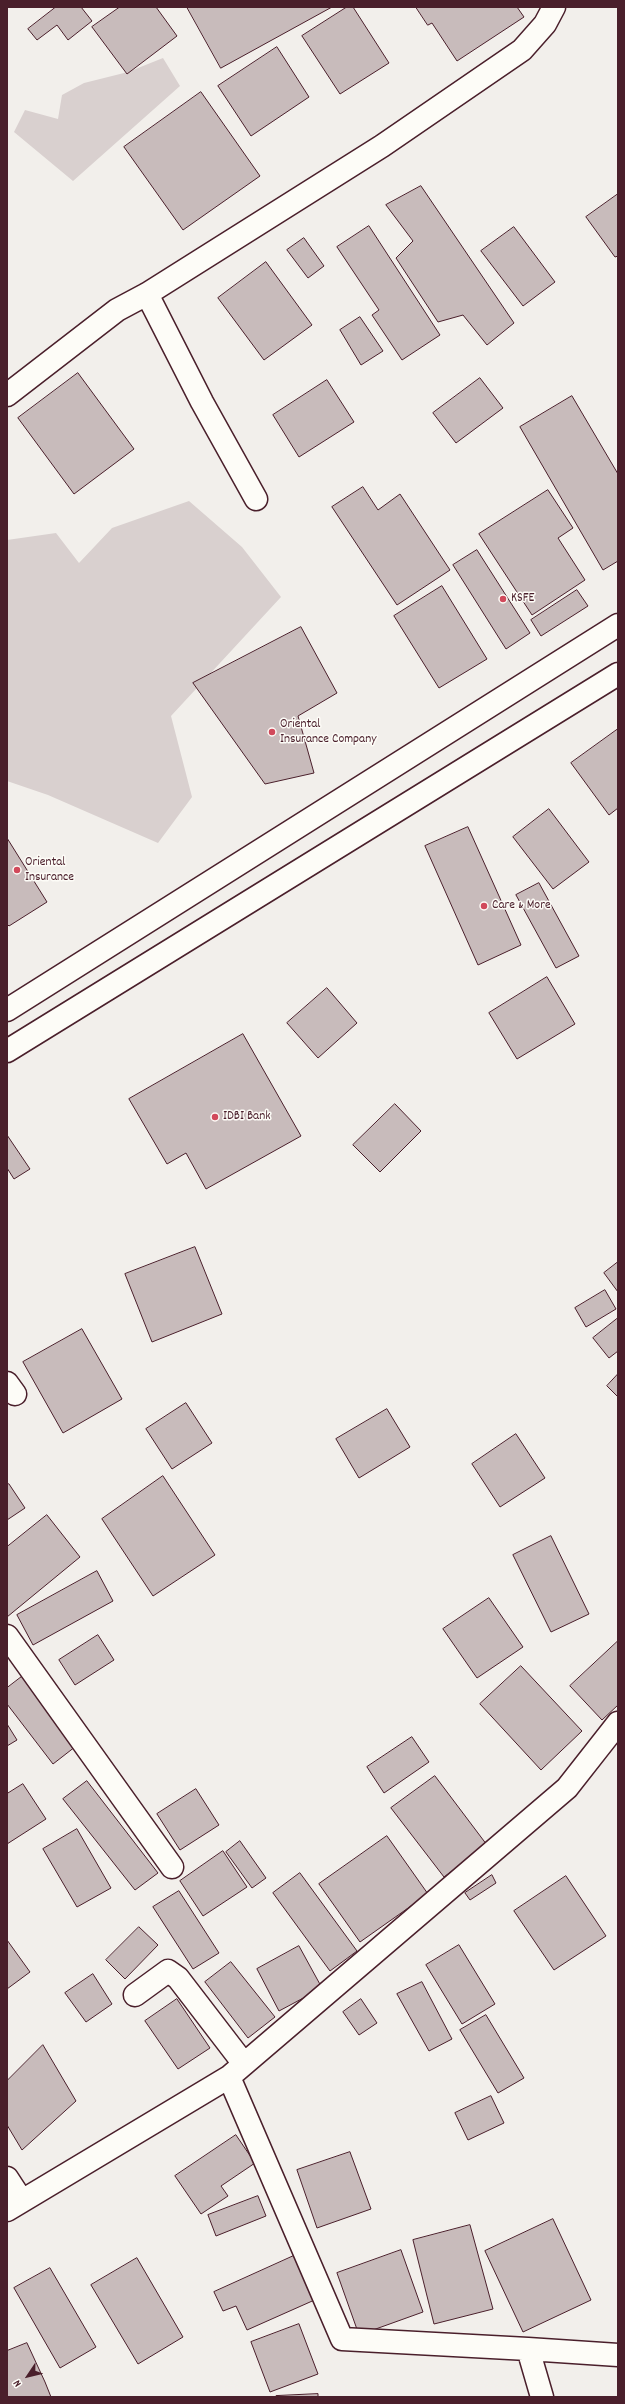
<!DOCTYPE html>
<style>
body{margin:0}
#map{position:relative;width:625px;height:2404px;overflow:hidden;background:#f2efeb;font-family:Dekko,sans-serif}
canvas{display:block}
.frame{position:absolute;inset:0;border:8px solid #4a1f2b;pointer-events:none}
.north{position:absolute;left:8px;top:2356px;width:40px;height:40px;-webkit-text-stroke:3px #fdfcf7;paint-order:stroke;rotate:235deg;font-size:11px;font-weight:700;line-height:16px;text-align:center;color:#4a1f2b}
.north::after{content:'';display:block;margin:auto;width:14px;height:18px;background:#4a1f2b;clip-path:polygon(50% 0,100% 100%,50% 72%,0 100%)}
</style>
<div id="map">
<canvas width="625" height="2404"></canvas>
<div class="frame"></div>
<div class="north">N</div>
</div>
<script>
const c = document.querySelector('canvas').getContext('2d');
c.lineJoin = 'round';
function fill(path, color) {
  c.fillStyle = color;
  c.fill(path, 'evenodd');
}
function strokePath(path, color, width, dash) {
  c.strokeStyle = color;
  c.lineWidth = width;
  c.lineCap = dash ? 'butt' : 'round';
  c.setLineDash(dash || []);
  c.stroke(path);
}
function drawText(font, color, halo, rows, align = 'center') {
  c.font = font + ' Dekko,sans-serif';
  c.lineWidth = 3;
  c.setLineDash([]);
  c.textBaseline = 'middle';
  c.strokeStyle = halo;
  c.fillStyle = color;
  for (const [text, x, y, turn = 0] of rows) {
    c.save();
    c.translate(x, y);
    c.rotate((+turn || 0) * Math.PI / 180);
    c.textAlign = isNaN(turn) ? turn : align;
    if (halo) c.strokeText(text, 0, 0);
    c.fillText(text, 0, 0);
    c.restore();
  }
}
const green = new Path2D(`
 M163,58l17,28 -107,95 -59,-49 11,-22 33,9 4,-24 22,-12 44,-11z
 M189,501l53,46 39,50 -110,119 21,81 -34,46 -110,-48 -41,-14v-241l49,-7 23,30 33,-35z`);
const building = new Path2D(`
 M56,7h25l11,14 -24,19 -11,-15 -20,15 -9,-11z
 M120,7h36l21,29 -50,38 -35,-47z
 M187,7h145l-111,61z
 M347,7h6l36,56 -49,31 -38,-58z
 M416,7h101l7,10 -67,44 -25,-38 -4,2z
 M277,47l32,50 -58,39 -33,-50z
 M201,92l59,84 -77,54 -59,-83z
 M421,186l93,137 -27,22 -24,-30 -25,7 -42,-64 17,-17 -27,-36z
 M618,194v62l-3,1 -29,-40z
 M369,226l71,109 -38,25 -30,-45 7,-5 -42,-63z
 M514,227l41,55 -32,24 -42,-55z
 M304,238l20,28 -16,12 -21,-28z
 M266,262l46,63 -48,35 -46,-62z
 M360,317l23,34 -22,14 -21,-35z
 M78,373l56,76 -60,45 -56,-76z
 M480,378l23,30 -47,35 -23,-30z
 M327,380l27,42 -55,35 -26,-42z
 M572,396l46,78v87l-15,9 -83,-143z
 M363,487l15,23 22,-16 50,76 -53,35 -65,-98z
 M548,490l25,38 -15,10 27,42 -53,35 -53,-81z
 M477,550l53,83 -24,16 -53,-84z
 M442,586l45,73 -48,29 -45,-72z
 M577,590l11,16 -47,30 -10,-16z
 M301,627l36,66 -39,23 16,57 -49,11 -72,-101z
 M618,729v79l-9,7 -38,-52z
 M549,809l40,53 -36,27 -40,-52z
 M468,827l53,118 -43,20 -53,-119z
 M7,838l40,64 -38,24 -2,-2z
 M539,883l40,73 -23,12 -40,-73z
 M547,977l28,47 -58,35 -28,-46z
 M327,988l30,35 -39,35 -31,-35z
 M243,1034l58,102 -95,53 -20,-36 -19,11 -38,-65z
 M395,1104l26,27 -41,41 -27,-27z
 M7,1135l23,34 -16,10 -7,-11z
 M195,1247l27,67 -70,28 -27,-68z
 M618,1262v30l-14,-19z
 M605,1290l11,19 -30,18 -11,-19z
 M618,1318v33l-9,7 -16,-20z
 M82,1329l40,70 -59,34 -40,-71z
 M618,1374v23l-11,-11z
 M186,1403l26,40 -40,26 -26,-40z
 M387,1409l23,38 -51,31 -23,-39z
 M516,1434l29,44 -45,29 -28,-43z
 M163,1476l52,79 -62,41 -51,-77z
 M9,1484l16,24 -18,12v-35z
 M47,1515l33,42 -73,60v-70z
 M551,1536l38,78 -38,18 -38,-77z
 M97,1571l16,30 -80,44 -16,-30z
 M489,1598l34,49 -46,31 -34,-49z
 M98,1635l16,25 -39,25 -16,-25z
 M618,1641v64l-16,15 -32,-34z
 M521,1666l61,65 -41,39 -61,-66z
 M28,1672l52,71 -27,21 -46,-60v-16z
 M7,1724l10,16 -10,6z
 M412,1737l17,25 -45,31 -17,-26z
 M435,1776l52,69 -43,32 -53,-69z
 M87,1781l71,92 -23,17 -72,-91z
 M23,1784l23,35 -39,25v-50z
 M196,1789l23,36 -39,25 -23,-36z
 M77,1829l34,59 -34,19 -34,-58z
 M387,1836l41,58 -68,48 -41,-58z
 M240,1841l26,37 -14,10 -26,-36z
 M223,1851l24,36 -44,29 -23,-35z
 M300,1873l57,78 -27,20 -57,-78z
 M492,1875l4,8 -26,17 -5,-7z
 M566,1876l40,60 -52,34 -40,-59z
 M179,1891l40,62 -26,16 -40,-62z
 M139,1927l19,18 -33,34 -19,-19z
 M7,1940l23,32 -23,17z
 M459,1945l36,59 -33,20 -36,-59z
 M299,1946l23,42 -43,23 -22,-42z
 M231,1962l44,55 -27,21 -43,-56z
 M93,1974l19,30 -26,18 -21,-29z
 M422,1982l30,57 -23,12 -32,-57z
 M177,1999l33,49 -32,21 -33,-48z
 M361,1999l16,24 -18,12 -16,-23z
 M486,2015l38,63 -26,15 -38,-63z
 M43,2045l33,56 -54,49 -15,-25v-44z
 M491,2096l13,27 -36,17 -13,-27z
 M236,2135l19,28 -34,23 7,10 -27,18 -26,-38z
 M350,2152l21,57 -54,19 -20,-58z
 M258,2196l8,20 -50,20 -8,-21z
 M553,2219l38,81 -68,32 -38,-81z
 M470,2225l23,84 -59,15 -21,-84z
 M401,2250l22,62 -64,23 -22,-62z
 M298,2254l21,44 -72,32 -11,-24 -13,5 -9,-19z
 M137,2258l46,79 -45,27 -47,-79z
 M50,2268l46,79 -36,21 -46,-80z
 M299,2324l19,50 -48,18 -19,-50z
 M27,2343l18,39 6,15h-44v-46z
 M318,2394v3h-42v-1z`);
const minor = new Path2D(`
 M147,294l55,108 54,97
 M7,395l110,-85 30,-16 235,-148 140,-96 23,-26 9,-17
 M7,1383l8,11
 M7,1636l165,231
 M135,1995l33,-24 10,7 66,86
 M7,2178l15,23
 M7,2210l222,-133
 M528,2349l90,6
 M542,2397l-14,-48 -186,-10 -113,-262 338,-289 51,-65`);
const major = new Path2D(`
 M7,1010l611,-385
 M7,1051l611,-377`);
const markers = [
 [503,599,4,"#d1495b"],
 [272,732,4,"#d1495b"],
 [17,870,4,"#d1495b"],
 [484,906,4,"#d1495b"],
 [215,1117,4,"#d1495b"]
];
const poiNames = [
 ["KSFE",511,599],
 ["Oriental",280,725],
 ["Insurance Company",280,740],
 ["Oriental",25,863],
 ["Insurance",25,878],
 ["Care & More",492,906],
 ["IDBI Bank",223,1117]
];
fill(green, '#d9d0cf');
fill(building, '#c8bbbb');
strokePath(building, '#4a1f2b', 1);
strokePath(minor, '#4a1f2b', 25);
strokePath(major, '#4a1f2b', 25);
strokePath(minor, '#fdfcf7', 22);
strokePath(major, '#fdfcf7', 22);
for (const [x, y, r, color] of markers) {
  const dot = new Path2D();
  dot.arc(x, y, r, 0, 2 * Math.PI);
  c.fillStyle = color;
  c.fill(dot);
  strokePath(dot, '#fdfcf7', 1.5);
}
drawText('13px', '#4a1f2b', '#fdfcf7', poiNames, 'left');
</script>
